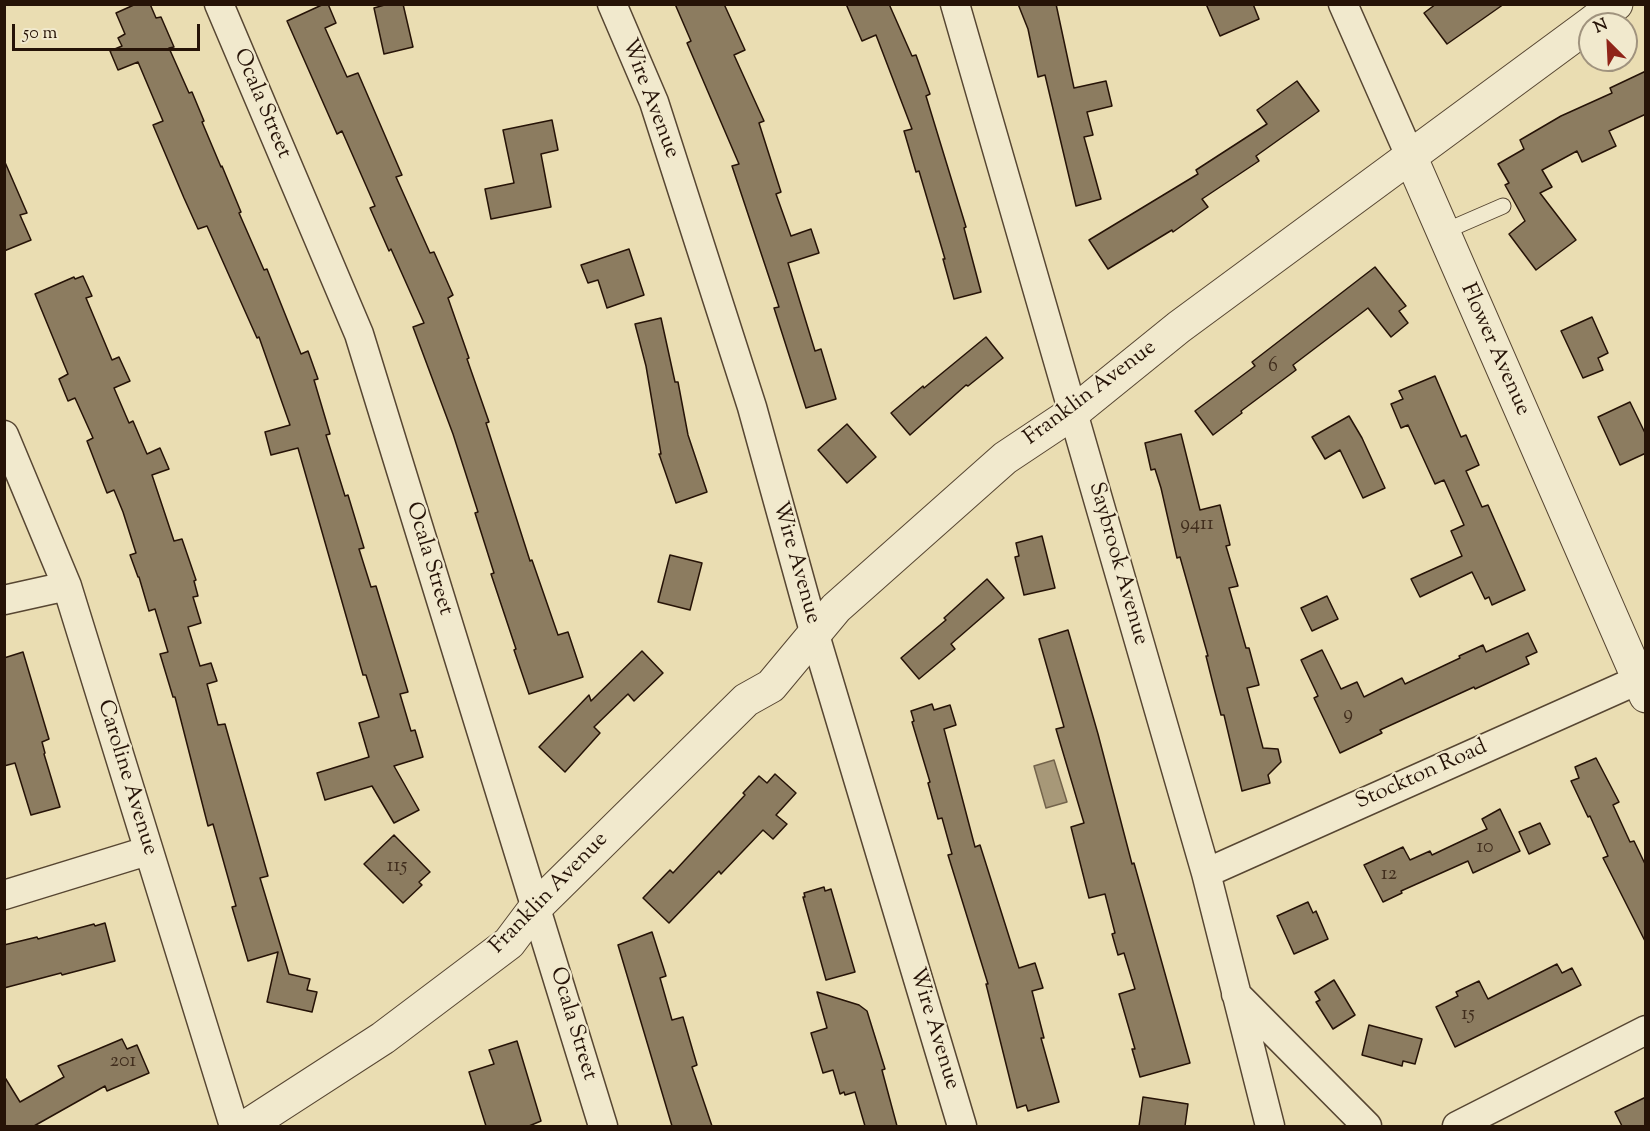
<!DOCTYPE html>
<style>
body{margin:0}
#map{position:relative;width:1650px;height:1131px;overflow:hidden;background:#eaddb2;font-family:"Sorts Mill Goudy",serif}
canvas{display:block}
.frame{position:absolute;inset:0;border:6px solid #261307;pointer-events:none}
.north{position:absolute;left:1578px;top:12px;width:60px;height:60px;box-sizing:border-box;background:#f1e9cd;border:2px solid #a0937e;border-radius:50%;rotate:336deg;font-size:16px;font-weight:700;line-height:24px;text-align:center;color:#261307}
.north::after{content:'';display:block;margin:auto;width:21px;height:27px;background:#8f2418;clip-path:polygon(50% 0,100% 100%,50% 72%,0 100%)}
.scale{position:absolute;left:12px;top:24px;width:188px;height:27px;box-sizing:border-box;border:3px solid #261307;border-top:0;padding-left:8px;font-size:18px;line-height:21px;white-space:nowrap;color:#261307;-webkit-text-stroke:4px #f1e9cd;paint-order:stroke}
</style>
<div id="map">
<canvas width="1650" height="1131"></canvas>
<div class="frame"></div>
<div class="north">N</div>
<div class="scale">50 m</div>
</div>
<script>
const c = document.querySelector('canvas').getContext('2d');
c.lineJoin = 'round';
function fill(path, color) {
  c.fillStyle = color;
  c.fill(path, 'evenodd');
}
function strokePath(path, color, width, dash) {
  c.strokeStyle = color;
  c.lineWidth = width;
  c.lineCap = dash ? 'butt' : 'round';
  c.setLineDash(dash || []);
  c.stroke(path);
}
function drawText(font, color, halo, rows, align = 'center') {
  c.font = font + ' "Sorts Mill Goudy",serif';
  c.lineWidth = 4.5;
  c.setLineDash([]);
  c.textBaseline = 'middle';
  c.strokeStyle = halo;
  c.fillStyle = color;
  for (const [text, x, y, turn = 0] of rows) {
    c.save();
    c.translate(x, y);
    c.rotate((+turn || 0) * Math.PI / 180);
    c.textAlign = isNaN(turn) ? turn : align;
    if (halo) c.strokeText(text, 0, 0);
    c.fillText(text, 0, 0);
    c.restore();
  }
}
const water = new Path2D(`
 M1054,760l13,42 -21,6 -12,-42z`);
const building = new Path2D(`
 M136,4h14l6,14 5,-1 13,30 -5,1 20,45 3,-1 12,29 -2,1 19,45 1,-1 19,46 -2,1 25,57 3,-1 34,85 7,-3 10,28 -4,1 16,54 -4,1 19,61 3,-1 16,53 -5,1 12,38 5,-1 32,106 -8,2 11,37 4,-1 8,27 -29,9 25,44 -25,13 -22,-37 -47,14 -8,-27 52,-16 -10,-34 20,-6 -13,-42h-3l-65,-227 -27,7 -6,-23 25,-7 -31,-88 -2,1 -50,-112 -9,3 -14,-31 -31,-73 10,-4 -25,-59 -20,8 -8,-19 12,-5 -4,-8 7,-4 -9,-21z
 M324,4h4l8,19 -11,5 22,49 11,-4 44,102 -6,2 34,76 4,-1 19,43 -5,3 21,60 -2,1 22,63 -3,1 44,138 2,-1 26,75 10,-3 15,45 -54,17 -15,-44 2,-1 -25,-75 3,-1 -19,-60 3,-1 -25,-78 -40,-107 11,-4 -33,-74 -2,2 -19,-43 5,-2 -33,-75 -5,3 -50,-113z
 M388,4h15l10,43 -29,7 -10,-46z
 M675,4h49l21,46 -11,5 30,66 -5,2 22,69 -5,2 15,42 20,-7 8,24 -31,10 27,88 6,-2 15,50 -30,9 -32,-100 5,-1 -47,-141 7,-2 -52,-121 4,-2z
 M846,4h43l23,52 4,-1 14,39 -4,2 40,131 -2,1 17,64 -27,7 -11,-40h2l-26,-88 -3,1 -12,-41 8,-2 -36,-94 -14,6z
 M1018,4h38l18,84 32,-7 6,25 -25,6 6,23 -9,2 17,62 -25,7 -31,-131 -7,2 -10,-48z
 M1206,4h47l6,15 -39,17z
 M1436,4h68l-57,40 -23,-31z
 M1646,71v43l-37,17 7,15 -34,16 -5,-11 -35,19 10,17 -12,6 36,47 -40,30 -27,-36 16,-13 -20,-36 4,-2 -11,-19 26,-15 -4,-9 41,-24 51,-23 -2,-5z
 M1297,81l22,30 -63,45 3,5 -57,38 6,8 -35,25 -1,-2 -64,39 -19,-29 109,-66 -2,-4 71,-46 -10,-14z
 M552,120l6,30 -17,4 10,53 -60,12 -6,-30 29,-6 -11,-53z
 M4,160l23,53 -7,2 11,25 -27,11z
 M629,249l15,46 -37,13 -9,-28 -10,3 -7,-18z
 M1375,267l31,39 -7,5 9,12 -17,14 -23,-29 -75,57 3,5 -55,41 1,2 -29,22 -18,-24 60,-45 -3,-4z
 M83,276l9,20 -6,2 26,62 7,-3 11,24 -16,7 15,35 4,-2 14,33 13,-6 9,21 -17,6 22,66 8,-2 14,41 -2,1 4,15 -5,1 8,26 -13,4 12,39 11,-3 6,18 -10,3 11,41 7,-1 43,152 -8,2 29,96 21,5 -3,11 10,2 -5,20 -45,-10 11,-50 -30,9 -16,-54 4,-1 -23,-82 -5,2 -33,-129h-2l-13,-43 8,-2 -13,-43 -6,2 -10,-34h-1l-8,-22 6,-2 -13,-41 -9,-22 -7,3 -20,-52 6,-3 -18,-40 -7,3 -9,-22 9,-5 -33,-80 39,-17 1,2z
 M1592,317l16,36 -10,5 5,12 -20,8 -22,-47z
 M661,318l14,64h3l10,53 19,57 -31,11 -17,-49h2l-15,-88 -11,-42z
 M986,337l17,21 -35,28 -2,-1 -56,50 -19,-22 32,-27 1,2z
 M1435,376l26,61 5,-2 13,30 -13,6 16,36 6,-2 37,85 -33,15 -3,-8 -4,2 -13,-27 -52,25 -9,-18 51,-23 -11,-25 13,-6 -20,-45 -9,4 -27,-59 -7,3 -10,-24 12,-5 -4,-8z
 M1630,402l16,33v18l-26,12 -22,-48z
 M1349,416l13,22 23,50 -22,10 -23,-48 -15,9 -13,-22z
 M847,424l29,33 -29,26 -29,-33z
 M1181,434l19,76 20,-5 10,40 -4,1 12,40 -9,2 17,60h3l10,37 -12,3 16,60 15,1 3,13 -13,13 2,8 -28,8 -18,-76h-3l-7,-27 -8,-32h2l-28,-99 -3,1 -16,-70 -6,-19 -4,1 -6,-27z
 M1042,536l13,52 -31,7 -9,-38 4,-1 -3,-13z
 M670,555l32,8 -12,47 -32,-8z
 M987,579l17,19 -53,46 4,5 -36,30 -18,-21 45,-38 -2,-2z
 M1327,596l11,23 -26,12 -11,-23z
 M1068,630l30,104 34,130 2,-1 56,200 -50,14 -8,-28h3l-16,-55 16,-5 -11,-36 -6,2 -6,-21 3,-1 -10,-39 -16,4 -18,-71 13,-4 -28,-94 8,-2 -25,-88z
 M1528,633l9,19 -11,5 3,7 -54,25 -1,-2 -94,43 2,3 -42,20 -26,-55 4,-2 -17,-36 21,-10 19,39 16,-7 7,15 38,-19 3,6 55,-26 -1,-2 24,-11 3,7z
 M642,651l21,22 -29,28 -6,-7 -34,33 6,6 -35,39 -26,-25 50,-52 2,6z
 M23,652l26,87 -7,3 3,11 -1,1 16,53 -29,8 -16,-52 -11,3v-108z
 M932,704l2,6 16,-5 6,20 -12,4 31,118 5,-2 39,123 16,-5 8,25 -11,3 12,47h-3l18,64 -31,9 -2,-6 -9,3 -31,-124h2l-40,-129 4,-1 -10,-36 -4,1 -10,-36 2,-1 -18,-60 2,-1 -3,-10z
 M1596,758l23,44 -6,3 17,37 4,-1 12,25v77l-43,-85 5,-2 -18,-40 -2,1 -17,-36 8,-3 -4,-11z
 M775,774l21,19 -20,22 11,9 -14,15 -10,-9 -42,44 -2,-3 -50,52 -26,-25 27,-28 3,3 72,-78 -2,-2 16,-17 8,7z
 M1500,809l20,42 -47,22 -5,-12 -67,30 1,2 -19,9 -19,-37 39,-18 7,13 20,-9 2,4 55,-26 -5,-10z
 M1540,823l10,21 -21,10 -10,-22z
 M394,835l36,37 -11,10 3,3 -19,18 -39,-39z
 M824,887l1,4 6,-2 24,83 -29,8 -23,-83h2l-1,-4z
 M1308,902l5,11 3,-2 12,28 -34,15 -17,-38z
 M105,923l10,38 -53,14 -1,-2 -57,15v-43l33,-8 1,2 56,-15 1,2z
 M652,932l14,44 -6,2 12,42 11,-3 14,48 -5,2 20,59h-40l-54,-181z
 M1557,964l5,9 10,-5 9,17 -126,62 -19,-40 22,-11 -2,-4 23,-11 9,18z
 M1334,980l21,35 -22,14 -17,-27 4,-2 -5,-8z
 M817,992l42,13 8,6 18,58 -3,1 1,4 14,52h-32l-10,-34 -10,3 -1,-3 -4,2 -7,-24 -10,3 -12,-40 16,-5z
 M1369,1025l53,14 -7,25 -12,-3 -1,5 -40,-11z
 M122,1039l5,10 10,-4 12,28 -42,18 -2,-5 -71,40h-30v-50l16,26 44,-25 -6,-11z
 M517,1041l24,80 -12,5h-43l-17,-54 25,-8 -5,-14z
 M1143,1097l45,7 -3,22h-46z
 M1646,1097v29h-24l-7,-14z`);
const service = new Path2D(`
 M1443,232l60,-26`);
const minor = new Path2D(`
 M219,4l140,330 244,792
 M612,4l42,98 98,305 63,228 147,491
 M955,4l251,869 64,253
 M1343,4l68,154
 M4,435l63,151 167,540
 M4,600l63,-14
 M1206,873l432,-193
 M4,895l143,-44
 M1236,994l131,132
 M1457,1126l189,-96`);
const tertiary = new Path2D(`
 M1590,24l26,-20
 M1411,158l235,538
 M247,1126l136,-88 126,-95 27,-36 210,-207 25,-14 65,-78 169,-150 69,-46 105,-85 411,-303`);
const numberNames = [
 ["6",1273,368],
 ["9411",1197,526],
 ["9",1348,716],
 ["10",1485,849],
 ["115",397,868],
 ["12",1389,876],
 ["15",1468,1016],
 ["201",123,1063]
];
const streetNames = [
 ["Wire Avenue",649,99,69],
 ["Ocala Street",261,104,67],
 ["Flower Avenue",1494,350,66],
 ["Franklin Avenue",1091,394,-37],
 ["Ocala Street",428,559,73],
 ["Wire Avenue",795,563,74],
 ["Saybrook Avenue",1117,564,74],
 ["Stockton Road",1422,776,-24],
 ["Caroline Avenue",126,778,73],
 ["Franklin Avenue",550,894,-46],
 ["Ocala Street",572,1024,73],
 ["Wire Avenue",933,1029,73]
];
fill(water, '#a79878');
strokePath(water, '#73634b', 1.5);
fill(building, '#8c7c60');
strokePath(building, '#261307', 1.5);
strokePath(service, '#574632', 17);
strokePath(minor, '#574632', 31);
strokePath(tertiary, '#574632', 35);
strokePath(service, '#f1e9cd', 15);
strokePath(minor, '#f1e9cd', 28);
strokePath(tertiary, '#f1e9cd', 33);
drawText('20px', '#402d1d', null, numberNames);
drawText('22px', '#261307', '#f1e9cd', streetNames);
</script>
